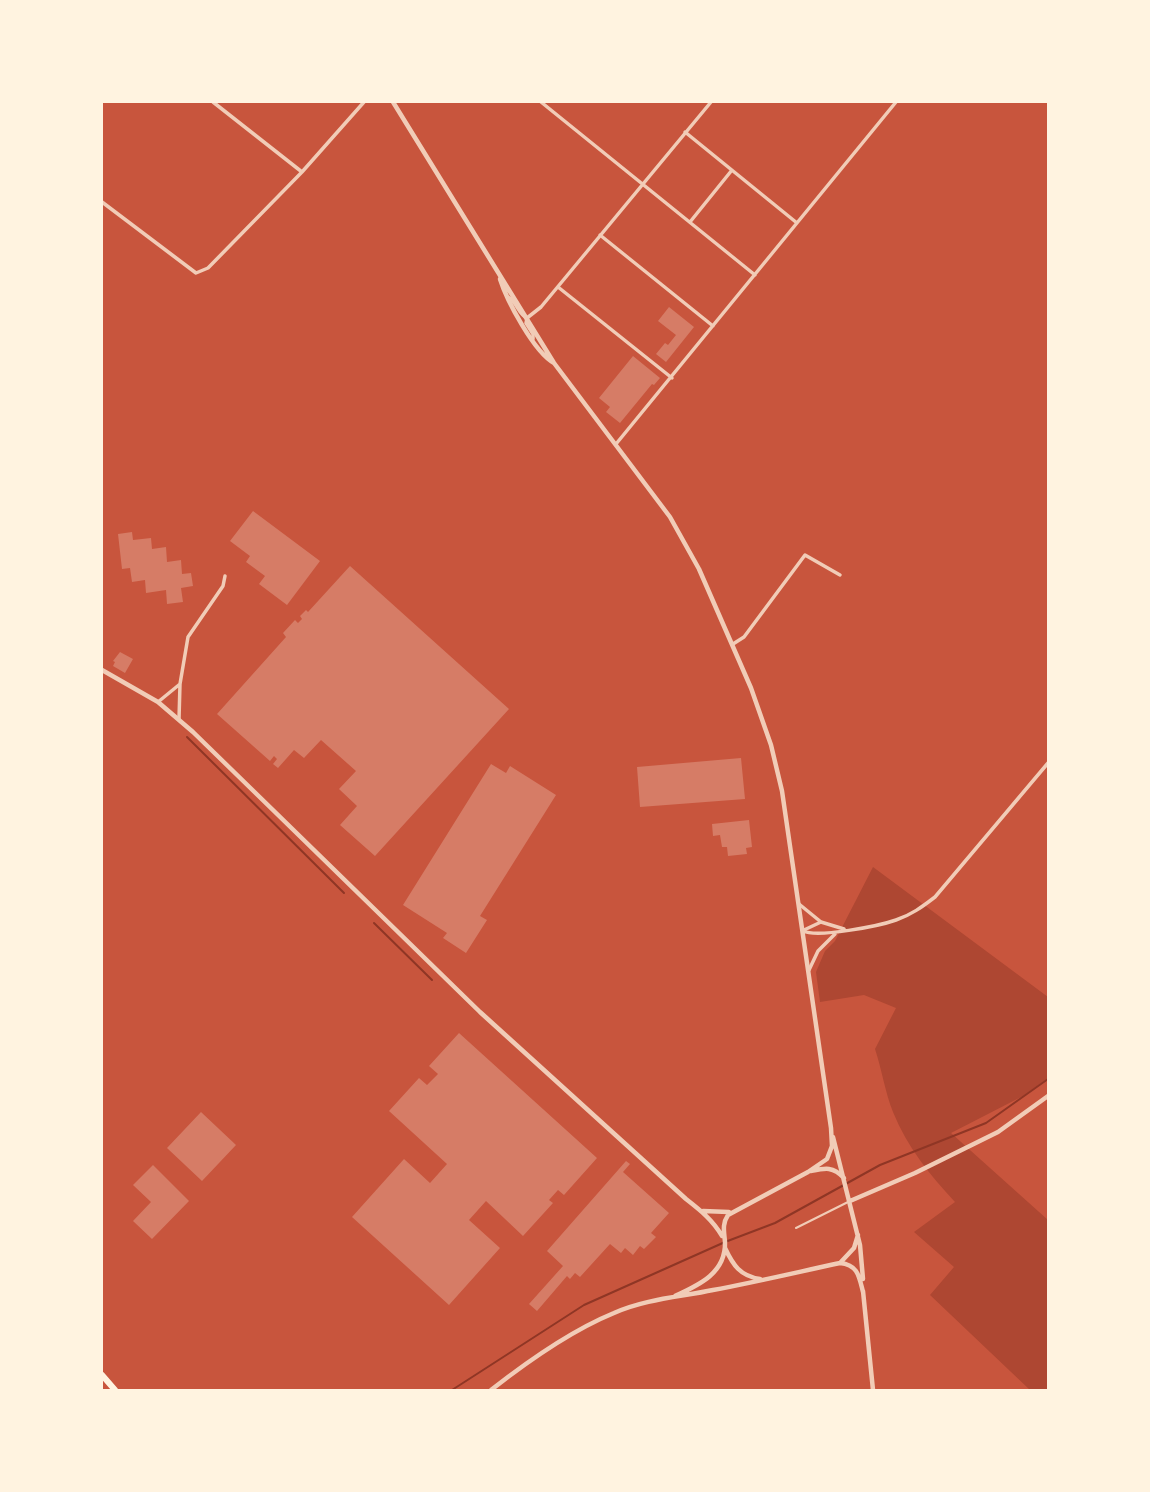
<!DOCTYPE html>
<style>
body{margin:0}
#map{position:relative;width:1150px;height:1492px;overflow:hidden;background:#c8553d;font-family:"Titillium Web",sans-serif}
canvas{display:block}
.frame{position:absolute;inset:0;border:103px solid #fff3e0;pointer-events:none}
</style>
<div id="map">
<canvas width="1150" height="1492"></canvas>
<div class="frame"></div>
</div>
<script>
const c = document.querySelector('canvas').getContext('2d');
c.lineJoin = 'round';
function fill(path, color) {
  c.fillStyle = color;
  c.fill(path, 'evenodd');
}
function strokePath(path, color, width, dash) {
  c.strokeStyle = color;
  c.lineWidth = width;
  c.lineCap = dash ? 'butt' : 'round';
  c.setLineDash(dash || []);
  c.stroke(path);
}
const green = new Path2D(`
 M873,867l175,130v81l-25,18 -72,37 97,87v170h-18l-100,-95 24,-28 -40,-35 41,-30c-25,-27 -48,-55 -62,-90 -8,-20 -11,-42 -18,-63l21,-41 -32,-13 -44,7 -4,-30 9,-21 10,-10z`);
const stream = new Path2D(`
 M187,737l157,156
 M374,923l58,57
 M452,1390l132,-85 141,-63 50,-19 105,-58 106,-42 62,-44`);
const building = new Path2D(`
 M669,307l25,20 -28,35 -10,-8 9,-11 3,2 8,-10 -18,-14z
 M633,356l27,22 -6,7 -2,-1 -32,39 -14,-11 4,-5 -11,-9z
 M253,511l67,50 -33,44 -28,-21 6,-8 -19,-14 4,-6 -20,-15z
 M132,532l1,8 18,-2 1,11 14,-2 1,15 14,-2 1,14 9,-1 2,13 -12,2 2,14 -16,2 -1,-14 -20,3 -1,-13 -13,2 -2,-14 -8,1 -4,-35z
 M350,566l159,143 -134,147 -35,-31 17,-19 -18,-17 17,-18 -35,-31 -17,18 -10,-8 -16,18 -5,-4 4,-5 -3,-3 -4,5 -53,-47 69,-77 -3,-4 12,-13 3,3 4,-4 -2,-3 6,-6 2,2z
 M120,652l13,7 -8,14 -12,-7 2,-4 -2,-1z
 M741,758l4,41 -105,8 -3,-40z
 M491,764l15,9 4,-7 46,29 -76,121 7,4 -21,33 -23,-15 4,-5 -44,-28z
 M749,820l3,27 -6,1 1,6 -19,2 -1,-9h-5l-2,-12 -7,1 -1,-12z
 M459,1033l138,125 -33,37 -6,-5 -9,10 4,3 -30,33 -37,-35 -17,19 31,28 -51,57 -97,-88 52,-58 26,24 17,-19 -58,-53 30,-33 8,7 11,-11 -9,-8z
 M201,1112l35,33 -34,36 -35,-33z
 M626,1161l4,3 -7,8 46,41 -18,20 5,4 -12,12 -4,-3 -7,9 -8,-7 -4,5 -11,-9 -30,33 -5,-4 -5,6 -3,-3 -30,35 -8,-7 34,-38 -16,-15z
 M153,1165l36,36 -37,38 -19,-18 18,-19 -18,-17z`);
const service = new Path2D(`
 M796,1228l52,-26`);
const minor = new Path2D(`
 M213,102l89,70
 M541,102l214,173
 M685,132l112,91
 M102,202l94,71 12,-5 94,-96 62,-70
 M690,222l42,-52
 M600,235l113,91
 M558,287l114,91
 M508,297c9,5 10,17 19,21l-1,5 7,11v5
 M527,318l14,-11 170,-205
 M616,444l280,-342
 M733,644l11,-7 61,-82 35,20
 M158,702l22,-18
 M179,719l1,-35 8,-47 35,-51 2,-10
 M799,904l22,18 23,7
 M804,930l17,-8
 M803,931c15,7 76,-5 93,-11 15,-5 26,-13 39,-23l113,-134
 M809,970l9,-19 17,-17`);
const tertiary = new Path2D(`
 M393,102l161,261 116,154 29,52 52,119 20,57 11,46 49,337 1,18 -5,13 -19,13 -80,43c-6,9 -4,16 -3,27 1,31 -26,43 -50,54
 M500,279c7,22 34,73 54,84
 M102,670l56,32 35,30 287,280 206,187c14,11 27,21 36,37
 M833,1137l27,108 3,34
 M811,1171c14,-3 22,-5 33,7
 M850,1201l65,-28 83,-41 50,-36
 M703,1211l26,1
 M725,1248c8,17 15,28 35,31
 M840,1263l14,-15 4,-13
 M863,1291l10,99
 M491,1390c37,-29 79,-59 123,-77 32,-14 66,-16 99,-23 43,-8 85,-18 127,-27 18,2 19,13 23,29`);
const trunk = new Path2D(`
 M102,1375l13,15`);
fill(green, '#ae4732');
strokePath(stream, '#8f3625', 2);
fill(building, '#d67c66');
strokePath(service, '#f1ccb7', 2);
strokePath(minor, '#f1ccb7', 3.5);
strokePath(tertiary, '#f1ccb7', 4.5);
strokePath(trunk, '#fff3e0', 6);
</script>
